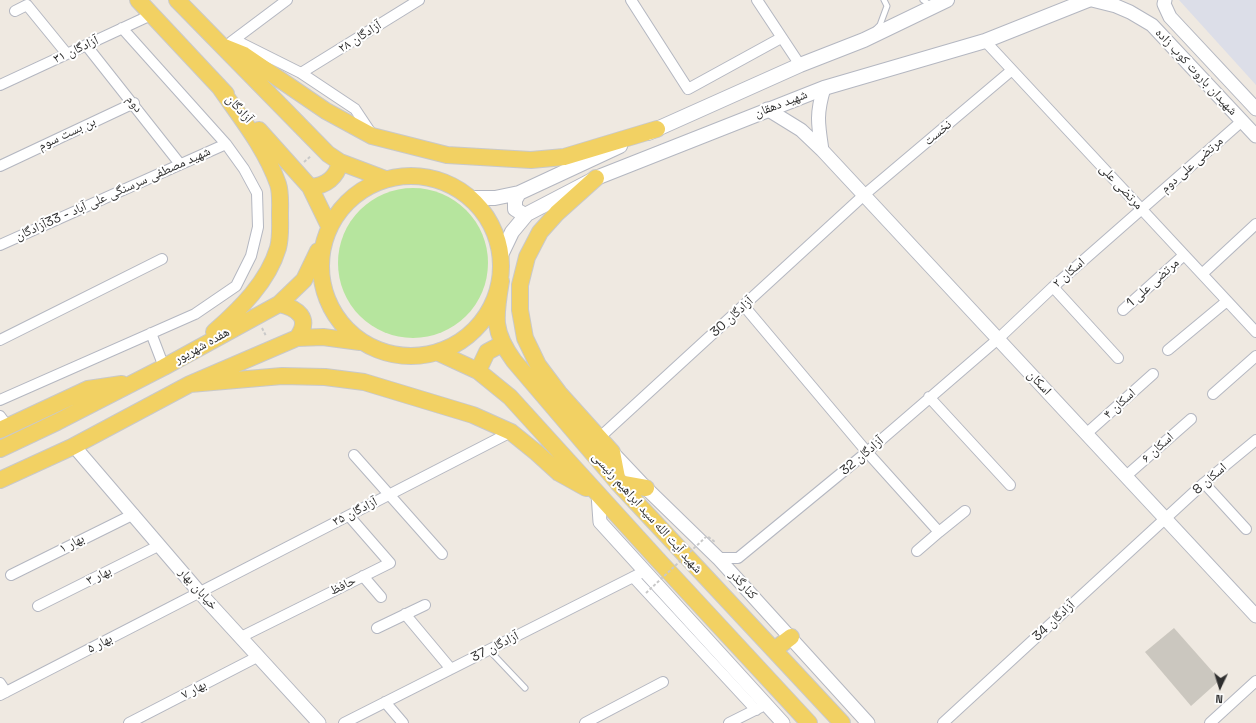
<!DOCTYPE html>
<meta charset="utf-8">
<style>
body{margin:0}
#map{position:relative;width:1256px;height:723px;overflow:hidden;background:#efe9e1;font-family:"Space Grotesk",sans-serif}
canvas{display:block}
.north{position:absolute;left:1200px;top:667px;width:40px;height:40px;-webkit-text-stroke:3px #fff;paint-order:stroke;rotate:184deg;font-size:11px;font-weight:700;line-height:16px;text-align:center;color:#2e2e2e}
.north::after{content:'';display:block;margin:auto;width:14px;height:18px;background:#2e2e2e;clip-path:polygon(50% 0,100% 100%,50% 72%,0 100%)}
</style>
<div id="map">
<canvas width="1256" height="723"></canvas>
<div class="north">N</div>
</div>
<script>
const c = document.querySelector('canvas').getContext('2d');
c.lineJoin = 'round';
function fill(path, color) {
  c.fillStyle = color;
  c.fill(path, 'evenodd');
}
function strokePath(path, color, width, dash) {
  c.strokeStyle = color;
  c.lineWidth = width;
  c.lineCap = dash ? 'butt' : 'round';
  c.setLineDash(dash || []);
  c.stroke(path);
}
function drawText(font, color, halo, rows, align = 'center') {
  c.font = font + ' "Space Grotesk","Noto Naskh Arabic",sans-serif';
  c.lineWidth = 4;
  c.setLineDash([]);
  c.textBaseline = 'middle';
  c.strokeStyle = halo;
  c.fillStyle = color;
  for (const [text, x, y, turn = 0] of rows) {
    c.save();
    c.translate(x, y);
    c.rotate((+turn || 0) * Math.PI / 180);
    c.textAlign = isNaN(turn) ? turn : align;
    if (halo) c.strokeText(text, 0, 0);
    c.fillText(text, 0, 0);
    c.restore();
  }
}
const airport = new Path2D(`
 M1179,0h77v85z`);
const green = new Path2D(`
 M338 263a75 75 0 1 1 150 0a75 75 0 1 1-150 0Z`);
const building = new Path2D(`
 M1174,628l46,52 -29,26 -46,-54z`);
const path = new Path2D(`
 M304,162l7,-6
 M262,328l4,8`);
const service = new Path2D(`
 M923,0l9,6
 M876,29l4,-4 7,-19 -3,-6
 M489,650l36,38`);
const minor = new Path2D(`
 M631,0l57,89 93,-51
 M757,0l43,65
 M15,11l12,-6 40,49
 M235,40l66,33 54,36 16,24
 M985,41l271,291
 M231,42l56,-42
 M86,45l94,119
 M301,73l118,-73
 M0,85l151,-70
 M0,166l134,-63
 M0,245l226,-101
 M1202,274l54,-50
 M1053,287l65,71
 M744,306l123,146 72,80 -22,19
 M1123,310l61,-55
 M151,333l13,34
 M0,340l162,-81
 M1168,350l59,-49
 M1213,394l43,-38
 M929,397l81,88
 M0,400l195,-86 41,-28 15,-30 7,-29 -1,-34 -13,-24 -18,-25 -104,-116
 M0,416l8,11
 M1086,434l67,-60
 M599,438l265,-243 148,-125
 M354,455l88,99
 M1126,476l65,-57
 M1204,483l42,46
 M939,532l26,-21
 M718,558h20l129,-106 131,-113 55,-52 189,-166
 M11,575l123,-61
 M363,576l18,21
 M633,577l123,133
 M38,606l122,-61
 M405,614l46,55
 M377,628l48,-23
 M241,637l149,-74 -41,-47
 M0,683l6,9
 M0,695l511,-263
 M385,702l18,21
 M129,723l130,-67
 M344,723l301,-152
 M585,723l78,-41
 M729,723l32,-16
 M943,723l261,-240 52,-43
 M1210,723l46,-42`);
const tertiary = new Path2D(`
 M1092,0l24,6 14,6 22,13 104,111
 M1165,0l-1,4 6,13 86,92
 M767,109l34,21 21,20 434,466
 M822,150c-4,-26 -6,-36 2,-62
 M79,452l121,141 119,130
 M612,452l34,36 72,70 150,165
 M598,494l2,28 183,201`);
const secondary = new Path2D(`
 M648,133l152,-68 64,-25 83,-40
 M519,193l-4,7v9l8,5h4
 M470,198h25l24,-5 101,-47
 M501,255l11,-23 15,-18 69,-36 228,-90 161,-47 103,-41`);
const primary = new Path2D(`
 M138,0l88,94
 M177,0l151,154 12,8 45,17
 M224,47l20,8 82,56 46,25 75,19 84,5 33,-3 93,-28
 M259,130l51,57 19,39
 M321 266a90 90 0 1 1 180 0a90 90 0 1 1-180 0Z
 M596,178l-39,35 -17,19 -13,25 -7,28v25l5,28 13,27 21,28 53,59 6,31 28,5
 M310,187c16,-1 27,-10 30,-25
 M501,281c-6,36 -9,50 13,80l104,122 224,240
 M279,304c18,4 33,14 18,34
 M214,332c26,-23 54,-50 64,-84 3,-11 2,-22 2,-34 0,-9 1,-21 -2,-30 -13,-37 -38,-67 -60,-99
 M439,353l39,18 32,26 148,163 151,163
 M478,371l9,-19 15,-8
 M190,384l92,-8 43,1 39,5 109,33 38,17 26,21 22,20 27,15
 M0,430l88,-41 34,-5
 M0,449l57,-27 107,-55 115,-63 25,-24 14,-29
 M0,480l72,-33 118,-63 107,-46 26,-1 37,5
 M774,650l17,-13`);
const pathBridge = new Path2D(`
 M646,593l61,-57 8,6`);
const streetNames = [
 ["۲۸ آزادگان",360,37,-32],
 ["۳۱ آزادگان",76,50,-25],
 ["شهیدان باروت کوب زاده",1196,72,47],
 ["دوم",134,104,52],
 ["شهید دهقان",781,104,-21],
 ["آزادگان",239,109,48],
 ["نخست",938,133,-40],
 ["بن بست سوم",67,134,-25],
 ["مرتضی علی دوم",1192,165,-41],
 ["مرتضی علی",1121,187,47],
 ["شهید مصطفی سرسنگی علی آباد - 33آزادگان",113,194,-24],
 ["اسکان ۲",1069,273,-41],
 ["مرتضی علی 1",1153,283,-42],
 ["آزادگان 30",732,317,-42],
 ["هفده شهریور",202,346,-29],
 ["اسکان",1039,383,47],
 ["اسکان ۴",1120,404,-42],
 ["اسکان ۶",1158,448,-42],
 ["آزادگان 32",862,456,-40],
 ["اسکان 8",1210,479,-41],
 ["آزادگان ۳۵",355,512,-27],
 ["شهید آیت الله سید ابراهیم رئیسی",647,513,48],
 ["بهار ۱",72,544,-27],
 ["بهار ۳",99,576,-26],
 ["کنارگذر",743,585,47],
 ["حافظ",343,586,-26],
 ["خیابان بهار",198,589,48],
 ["آزادگان 34",1054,621,-43],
 ["بهار ۵",100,644,-27],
 ["آزادگان 37",495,647,-27],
 ["بهار ۷",194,690,-27]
];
fill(airport, '#dcdee8');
fill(green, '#b6e59e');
fill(building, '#cbc7bf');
strokePath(service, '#b4b7c1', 7);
strokePath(minor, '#b4b7c1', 12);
strokePath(tertiary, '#b4b7c1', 15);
strokePath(secondary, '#b4b7c1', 16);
strokePath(primary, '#c9c9c9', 18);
strokePath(path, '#c9c9c9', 2, [3, 2]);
strokePath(service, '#fff', 5);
strokePath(minor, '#fff', 10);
strokePath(tertiary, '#fff', 13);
strokePath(secondary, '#fff', 14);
strokePath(primary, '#f2d163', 16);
strokePath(pathBridge, '#c9c9c9', 2, [3, 2]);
drawText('13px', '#2e2e2e', '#fff', streetNames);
</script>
